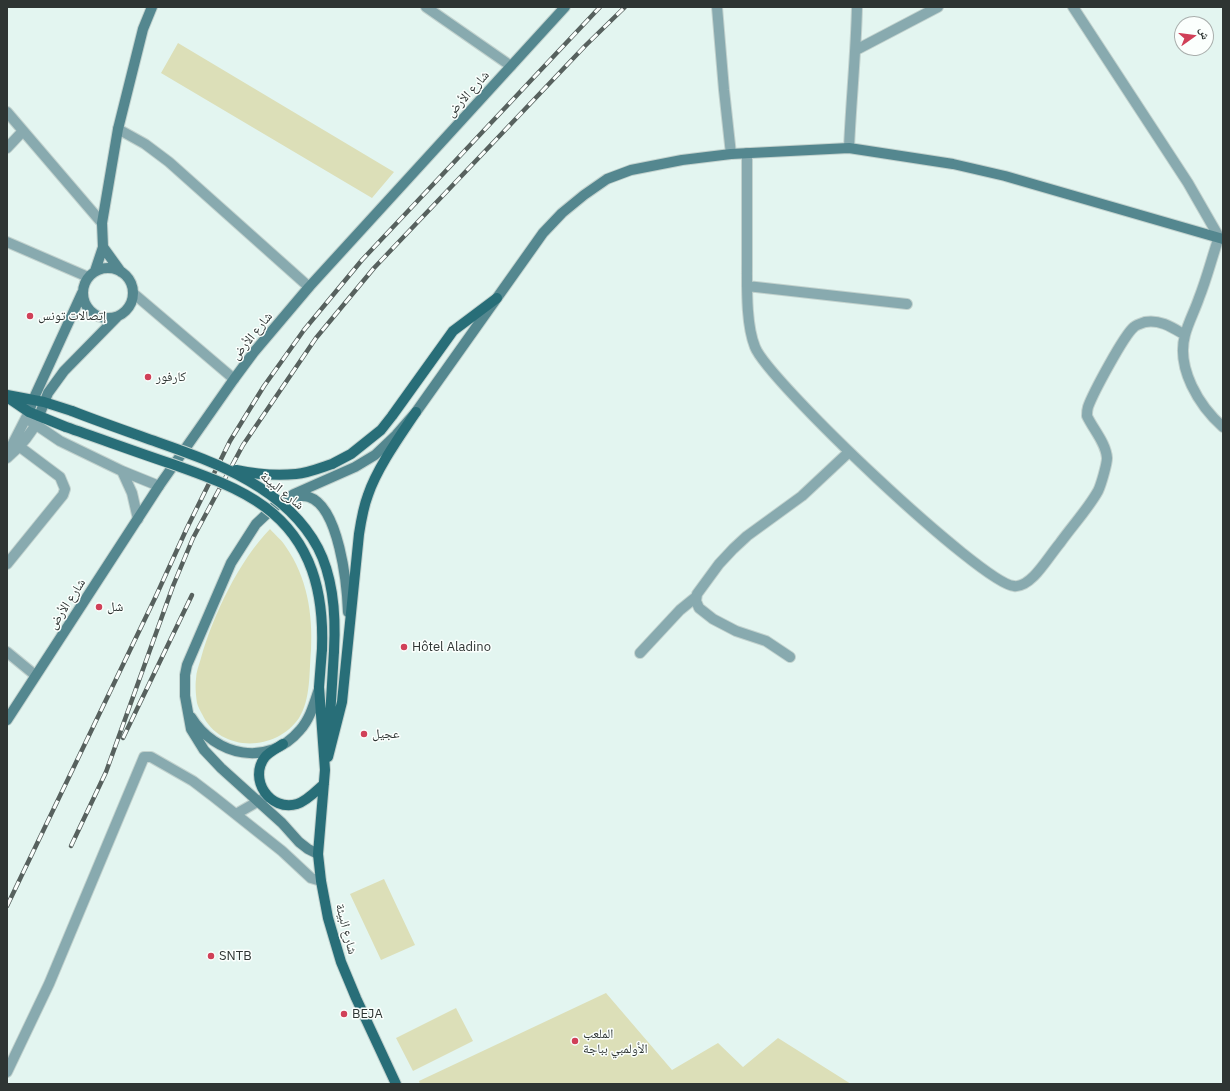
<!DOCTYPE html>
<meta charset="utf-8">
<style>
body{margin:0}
#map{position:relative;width:1230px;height:1091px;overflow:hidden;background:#e3f5f0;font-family:"IBM Plex Sans","Noto Naskh Arabic",sans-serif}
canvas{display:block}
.frame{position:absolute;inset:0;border:8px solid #2e3533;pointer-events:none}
.north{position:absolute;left:1174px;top:16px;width:40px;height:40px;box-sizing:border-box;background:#fbfffd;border:1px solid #a9aeac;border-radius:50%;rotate:76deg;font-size:11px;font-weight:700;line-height:16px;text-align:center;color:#2e3533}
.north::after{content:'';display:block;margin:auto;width:14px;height:18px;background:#d04058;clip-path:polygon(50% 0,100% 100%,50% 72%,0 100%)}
</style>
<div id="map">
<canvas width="1230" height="1091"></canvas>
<div class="frame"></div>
<div class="north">ش</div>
</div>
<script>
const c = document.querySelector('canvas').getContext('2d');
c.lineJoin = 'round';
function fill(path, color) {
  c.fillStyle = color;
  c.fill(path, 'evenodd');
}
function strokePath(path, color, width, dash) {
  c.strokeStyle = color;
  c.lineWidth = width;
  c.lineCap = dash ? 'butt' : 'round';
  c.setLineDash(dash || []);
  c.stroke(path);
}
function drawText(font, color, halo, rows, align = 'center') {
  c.font = font + ' "IBM Plex Sans","Noto Naskh Arabic",sans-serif';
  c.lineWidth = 3;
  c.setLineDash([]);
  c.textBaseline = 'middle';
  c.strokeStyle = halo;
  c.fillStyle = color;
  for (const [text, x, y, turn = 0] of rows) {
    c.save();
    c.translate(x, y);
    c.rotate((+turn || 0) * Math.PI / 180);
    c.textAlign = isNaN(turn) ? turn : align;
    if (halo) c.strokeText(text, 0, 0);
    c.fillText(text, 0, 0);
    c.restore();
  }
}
const green = new Path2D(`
 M178,43l216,129 -22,26 -211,-125z
 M270,529c5,6 12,11 16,18 21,30 27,67 25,103 -2,22 0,49 -12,68 -23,34 -79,35 -97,-4 -2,-4 -4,-7 -5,-11 -1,-7 -2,-17 -1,-24 0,-7 3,-14 5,-21 12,-43 38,-97 69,-129z
 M384,879l31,66 -34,15 -31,-66z
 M606,993l66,77 46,-27 25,24 35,-29 73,46h-431l-1,-3z
 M456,1008l17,33 -60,30 -17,-33z`);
const street = new Path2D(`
 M426,7l85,59
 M717,7l7,83 7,64
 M1073,7l115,176 31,54c-7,20 -12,41 -20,61 -4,12 -11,25 -14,37 -9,33 14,71 38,92
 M856,50l82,-43
 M7,112l95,111
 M118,129l27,15 24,18 140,125
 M7,148l16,-17
 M849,148c2,-47 7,-94 8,-141
 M747,153c0,37 0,74 0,111 0,24 -1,61 8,83 13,34 227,237 259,239 7,1 15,-5 20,-10 9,-9 17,-22 26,-33 12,-17 28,-34 38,-52 3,-6 9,-27 9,-33 -1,-15 -14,-29 -20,-42 0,-3 0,-6 1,-9 5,-14 36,-72 46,-80 2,-2 8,-4 11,-5 15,-3 28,6 40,13
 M7,242l81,35
 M747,286l160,18
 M133,293l101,86
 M26,418l34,23 62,30 37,15
 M7,455l22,-43
 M7,458c14,-12 24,-23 32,-40
 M122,471l10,22 6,26
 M7,564l56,-69 2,-6 -5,-12 -40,-30
 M7,652l28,23
 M640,653l40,-43 16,-13
 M790,657l-24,-16 -30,-10 -23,-12 -14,-11 -3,-7 1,-7 22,-30 14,-15 14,-13 55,-40 47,-44
 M236,814l28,-16
 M7,1072l42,-88 95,-227h7l42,24 21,16 68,54 29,27 10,3`);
const secondary = new Path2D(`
 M103,247l18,25
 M83 293a25 25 0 1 1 50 0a25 25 0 1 1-50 0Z
 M95,271l8,-24 -1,-24 16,-94 25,-100 9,-22
 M29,412l4,-12 49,-107
 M39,416l9,-23 16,-22 53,-54
 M293,497c5,-1 11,-2 16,0 30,10 38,87 39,115
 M191,717c24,39 77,51 109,13 10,-11 14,-26 19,-41
 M7,720l152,-234 75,-107 20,-27 55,-65 256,-280
 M318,854l-10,-5 -9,-7 -17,-19 -61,-55 -17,-18 -13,-21 -6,-33v-21l2,-10 44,-102 25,-39 18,-17 20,-13 61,-27 20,-12 21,-20 20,-23 127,-179 19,-20 22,-18 23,-16 24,-9 51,-10 49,-6 118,-6 104,16 52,12 218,63`);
const primary = new Path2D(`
 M7,395l37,7 28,9
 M7,397l22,15 37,15
 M332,464l19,-10 30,-24 11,-14 61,-85 44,-33
 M322,649l-3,38 6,83 -7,84 3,27 7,37 13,44 15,36 40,86
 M329,734l5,-83
 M283,744c-6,4 -14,8 -18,13 -17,22 5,55 32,47 10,-3 19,-13 27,-20
 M328,757l14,-55 17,-168c2,-13 4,-26 9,-39 9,-27 32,-59 48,-83`);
const rail = new Path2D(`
 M123,738l69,-143
 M71,846l35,-74 67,-186 20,-48 50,-93 73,-107 58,-70 211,-222 40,-39
 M7,906l149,-310 31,-68 43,-87 34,-55 40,-56 58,-70 238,-253`);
const primaryBridge = new Path2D(`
 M72,411c28,11 57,21 85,31 60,21 129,46 161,106 16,31 18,68 16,103
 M66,427c35,12 70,25 106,37 31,11 66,23 93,43 47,35 59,86 57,142
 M236,470c19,4 40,6 60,4 12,-1 24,-6 36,-10`);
const markers = [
 [30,316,4,"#d04058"],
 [148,377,4,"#d04058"],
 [99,607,4,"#d04058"],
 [404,647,4,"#d04058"],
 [364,734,4,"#d04058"],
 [211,956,4,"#d04058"],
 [344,1014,4,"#d04058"],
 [575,1041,4,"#d04058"]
];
const streetNames = [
 ["شارع الأرض",468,94,-48],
 ["شارع الأرض",252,336,-51],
 ["شارع البيئة",282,491,39],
 ["شارع الأرض",67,604,-57],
 ["شارع البيئة",346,929,75]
];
const poiNames = [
 ["إتصالات تونس",38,316],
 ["كارفور",156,377],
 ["شل",107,607],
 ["Hôtel Aladino",412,647],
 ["عجيل",372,734],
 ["SNTB",219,956],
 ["BEJA",352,1014],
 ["الملعب",583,1034],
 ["الأولمبي بباجة",583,1049]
];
fill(green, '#dcdfb8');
strokePath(street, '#c2d2ce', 12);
strokePath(secondary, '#c2d2ce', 12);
strokePath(primary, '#c2d2ce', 12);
strokePath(street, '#88aaaf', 10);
strokePath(secondary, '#54878f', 10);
strokePath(primary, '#286e78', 10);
strokePath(rail, '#57615e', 4.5);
strokePath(rail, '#fbfffd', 3, [9]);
strokePath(primaryBridge, '#c2d2ce', 12, []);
strokePath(primaryBridge, '#286e78', 10);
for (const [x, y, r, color] of markers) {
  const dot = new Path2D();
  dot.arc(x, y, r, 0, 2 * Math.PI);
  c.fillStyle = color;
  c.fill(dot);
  strokePath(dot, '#fbfffd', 1.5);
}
drawText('13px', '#2e3533', '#fbfffd', streetNames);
drawText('13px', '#2e3533', '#fbfffd', poiNames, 'left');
</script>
